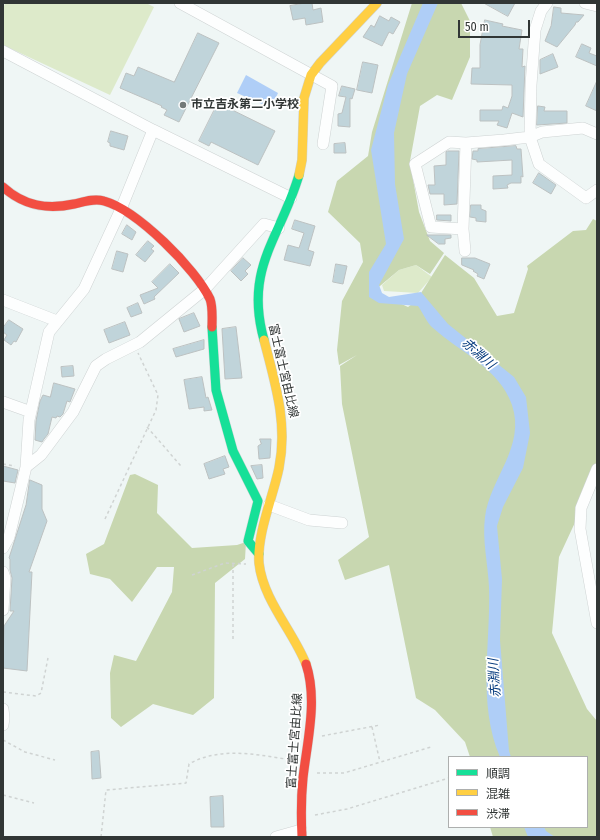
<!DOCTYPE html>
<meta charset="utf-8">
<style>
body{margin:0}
#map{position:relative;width:600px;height:840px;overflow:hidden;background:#eff6f5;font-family:"Fira Sans Condensed","Noto Sans JP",sans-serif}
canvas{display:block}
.frame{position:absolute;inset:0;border:4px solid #313635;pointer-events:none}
.legend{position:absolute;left:448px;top:756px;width:140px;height:72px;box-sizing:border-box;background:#fff;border:1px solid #adafae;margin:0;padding:5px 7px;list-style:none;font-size:12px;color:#313635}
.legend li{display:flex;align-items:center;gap:8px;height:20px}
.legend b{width:20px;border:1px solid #adafae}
.scale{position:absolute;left:458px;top:20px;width:72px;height:18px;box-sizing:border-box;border:2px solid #313635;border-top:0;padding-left:5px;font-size:12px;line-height:14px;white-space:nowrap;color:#313635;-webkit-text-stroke:3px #fff;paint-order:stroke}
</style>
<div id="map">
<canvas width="600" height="840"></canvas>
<div class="frame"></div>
<ul class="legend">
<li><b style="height:5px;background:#16e098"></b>順調</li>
<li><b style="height:5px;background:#ffcf43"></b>混雑</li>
<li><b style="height:5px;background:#f24e42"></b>渋滞</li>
</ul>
<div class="scale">50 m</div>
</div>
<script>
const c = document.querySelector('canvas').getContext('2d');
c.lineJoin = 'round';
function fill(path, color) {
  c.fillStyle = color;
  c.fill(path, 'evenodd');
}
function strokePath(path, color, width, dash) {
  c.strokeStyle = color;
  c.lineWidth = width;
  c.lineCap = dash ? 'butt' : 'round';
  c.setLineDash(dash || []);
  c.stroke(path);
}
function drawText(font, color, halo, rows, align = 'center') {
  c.font = font + ' "Fira Sans Condensed","Noto Sans JP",sans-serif';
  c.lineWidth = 3.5;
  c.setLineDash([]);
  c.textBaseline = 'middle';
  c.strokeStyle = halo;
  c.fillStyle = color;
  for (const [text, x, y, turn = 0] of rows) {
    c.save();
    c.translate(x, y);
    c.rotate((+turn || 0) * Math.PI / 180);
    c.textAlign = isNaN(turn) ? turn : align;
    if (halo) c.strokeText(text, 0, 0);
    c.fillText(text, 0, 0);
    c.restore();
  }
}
const green = new Path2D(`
 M5,3h141l8,4 -44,88 -107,-50v-35z
 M416,265l16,12 -14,16 -34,-2 -2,-6 17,-15z`);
const forest = new Path2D(`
 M412,3h49l9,18v36l-18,43 -15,-5 -17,11 -10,55 2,13 7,38 11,29 14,12 -14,21 -14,-9 -17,5 -25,21 34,16 8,-6 29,-46 29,23 23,38 17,-3 14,-44 -1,-3 46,-35 13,-1 7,-11 4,2v254l-38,82 -7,76 35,76 10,12v116h-104l-3,-10h97v-70h-117l-5,-15 -30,-32 -19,-12 -27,-133 -44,15 -7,-20 31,-23 -27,-133 -2,-38 17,-11 -18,10 -2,-15 5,-49 21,-39 -3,-19 -32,-31 9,-31 31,-25 4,-24z
 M135,474l23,11 -1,28 35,35 45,-3 9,-3 -1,17 -30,24 -1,115 -21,17 -40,-11 -32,23 -10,-9 -1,-45 4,-18 22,6 36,-69 2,-25h-17l-25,35 -22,-23 -20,-5 -4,-20 18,-10 26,-69z`);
const water = new Path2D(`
 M423,3h15l-31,71 -13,59 1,51 9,55 -25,46 3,8 7,4 32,-5 27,32 66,53 12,20 4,36 -7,35 -20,39 -6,19 5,53 -2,61 9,111 2,6h-11c-23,-54 -9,-114 -11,-170 -1,-23 -7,-47 -4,-70 5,-39 41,-70 27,-112 -13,-37 -51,-52 -79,-77 -6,-5 -10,-15 -15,-22l-39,-3 -10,-6v-25l17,-28 -15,-94 17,-65z
 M246,75l32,18 -7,15 -34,-15z
 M524,827h20l2,4 9,6h-27z`);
const building = new Path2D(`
 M305,3h7l1,7 8,-2 2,14 -17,3 -1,-7 -12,2 -3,-14z
 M484,3h31l-7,13z
 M554,7l7,1v5l23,2 -6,7h-2l-1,3 -18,22 -12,-6 6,-15z
 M380,16l9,5 2,-4 9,5 -7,12 -4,-2 -7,14 -19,-9 8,-12 3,2z
 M485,20l18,4 -1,2 20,4 -3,19h4l-1,18 3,-1 -2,51 -11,-4 -5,15 -10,-3 2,-4h-19v-11h22l1,-4 5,2 4,-12v-11l-41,-1 1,-16h8v-23z
 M198,33l21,10 -40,79 -15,-7 3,-5 -6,-3 1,-1 -42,-18 6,-15 8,3 4,-9 36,15z
 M582,44l9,4 -2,5 8,3v10l-21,-9z
 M553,54l5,13 -18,7v-14z
 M363,62l15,3 -6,28 -15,-3z
 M597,81v30l-11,-5z
 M342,86l13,3 -3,10 -2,-1v29l-12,-1v-12l4,-1 4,-16 -7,-1z
 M218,103l57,28 -17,34 -47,-23 -2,4 -10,-5z
 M538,106l7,1 -1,4h23v12l-30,2z
 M111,131l17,5 -4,14 -14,-4v-3l-2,-1z
 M345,143l1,10h-12v-9z
 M516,146l1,3h4l2,28 -2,-1v7h-10l-4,2 1,3 -15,1v-13l19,-1v-15l-35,2v-2l-5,-1 1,-8h5v-2z
 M448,151h11l-2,53 -13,1v-11h-14l-2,-9h7l-1,-19 12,-1v-13z
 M539,173l17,12 -5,9 -18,-11z
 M471,205h10v4l5,2v11l-10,-1v-3l-6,-1z
 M437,215h14v6l-14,-1z
 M295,220l20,6 -7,24 6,2 -4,14 -26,-6 4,-15 11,3 5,-15 -12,-4z
 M127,225l9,7 -4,8 -10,-6z
 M427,235h24v3l-6,1v5h-6z
 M148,241l6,5 -3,3 3,2 -9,11 -9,-7z
 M117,251l11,3 -5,18 -11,-3z
 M243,258l8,7 -6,6 3,3 -7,7 -10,-10z
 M462,258h13l15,6 -6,15 -7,-3 1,-2 -5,-3 1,-1 -12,-5z
 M170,264l9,9 -25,24 1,2 -11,5 -4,-9 18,-7 -6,-6z
 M336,264l11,2 -4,18 -10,-2z
 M138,303l4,10 -11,4 -4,-9z
 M194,313l6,13 -16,6 -5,-13z
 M9,320l14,9 -7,13 -2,-1 -3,4 -7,-5 3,-5 -4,-3v-4z
 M125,322l5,13 -21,8 -5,-13z
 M236,327l6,51 -17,1 -3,-50z
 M204,340v9l-28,8 -3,-8z
 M73,366l1,10 -12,1 -1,-10z
 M202,377l4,21 2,-1 4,13 -8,1v-4l-15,2 -5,-29z
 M54,383l21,6 -5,13 -3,-1 -4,13 -3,3 -3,-1 -1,2 -4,-1 -4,17 -4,5 -2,3 -7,-2 1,-19 4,-20 3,-6 7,2z
 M260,439h11l-1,19 -11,1 -1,-13 3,-2z
 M225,456l4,11 -6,2 2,5 -16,5 -5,-15z
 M262,465l1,13 -6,1 -6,-13z
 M3,466l15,4 -3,13 -12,-2z
 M30,480l12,5v24l5,12 -18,51h3l-5,99 -24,-3 1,-42 10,-15h-4l2,-33 -2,-8v-11l-1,-1 17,-53z
 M99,751l2,27 -9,1 -1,-27z
 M223,796l1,31h-13l-1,-30z`);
const path = new Path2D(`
 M147,427l34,39
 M3,464l12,2
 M105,519l51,-109 2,-15 -20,-42
 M233,564v75
 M192,575l33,-12 21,1
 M3,692l33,4 5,-3 7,-35
 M372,727l8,35
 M322,736l58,-11
 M3,740l22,12 30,8
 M317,773h27l87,-26
 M3,795l31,8
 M315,815l32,-6 102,-31
 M101,837l5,-47 80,-7 3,-19c31,-18 70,-9 103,-4`);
const street = new Path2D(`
 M180,3l152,83 -9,58
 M547,3l-6,8 -6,19 -4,55 -1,52 9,27 47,34 11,-8
 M585,3l12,3
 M3,51l150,79 138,68
 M463,229l-32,-2 -16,-63 34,-22 17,1 38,-3 26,-3 12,-5 41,-4 14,6
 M465,251l-2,-22 3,-86
 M3,300l54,21
 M3,402l28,10
 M26,467l3,-47 20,-88 35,-43 37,-80 32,-79
 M597,469l-16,39 -1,21 17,94
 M269,505l40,15 33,3
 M3,548l6,-11 17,-70 15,-12 32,-43 23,-46 10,-7 34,-17 65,-53 59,-65 15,4
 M3,572l2,6 -2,32
 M3,709l1,9 -1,7
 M276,837l25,-7`);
const fast = new Path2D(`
 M212,327l4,63 17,61 25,50 -10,40 11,13
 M264,340c-20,-72 16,-101 35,-165`);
const slow = new Path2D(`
 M299,175l3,-15 2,-62 7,-23 9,-12 57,-60
 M264,340c11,43 24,83 15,128 -6,29 -22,65 -20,95 4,37 34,68 47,101`);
const jam = new Path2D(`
 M3,187c21,19 44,23 71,17 9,-2 20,-6 30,-3 33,9 92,68 106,98 3,8 2,19 2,28
 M302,837c-1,-20 -1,-39 1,-59 4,-36 15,-78 3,-114`);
const markers = [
 [183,105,4,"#747978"]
];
const poiNames = [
 ["市立吉永第二小学校",191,105]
];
const streetNames = [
 ["富士富士宮由比線",283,371,77],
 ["富士富士宮由比線",295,741,-86]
];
const waterNames = [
 ["赤淵川",478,354,41],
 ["赤淵川",495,678,-94]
];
fill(green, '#ddeaca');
fill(forest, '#c8d7b0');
fill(water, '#afcef7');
fill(building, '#c0d4da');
strokePath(building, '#bcc1c1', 1);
strokePath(street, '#ced3d3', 12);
strokePath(fast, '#ced3d3', 10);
strokePath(slow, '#ced3d3', 10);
strokePath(jam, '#ced3d3', 10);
strokePath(path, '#cfd3d2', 1.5, [3, 3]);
strokePath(street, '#fdfefe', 11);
strokePath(fast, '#16e098', 9);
strokePath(slow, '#ffcf43', 9);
strokePath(jam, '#f24e42', 9);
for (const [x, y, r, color] of markers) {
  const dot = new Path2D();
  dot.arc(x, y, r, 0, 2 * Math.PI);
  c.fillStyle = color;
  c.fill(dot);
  strokePath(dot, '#fff', 1.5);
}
drawText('bold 12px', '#313635', '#fff', poiNames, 'left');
drawText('12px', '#313635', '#fff', streetNames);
drawText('italic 13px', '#063b7e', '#fff', waterNames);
</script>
